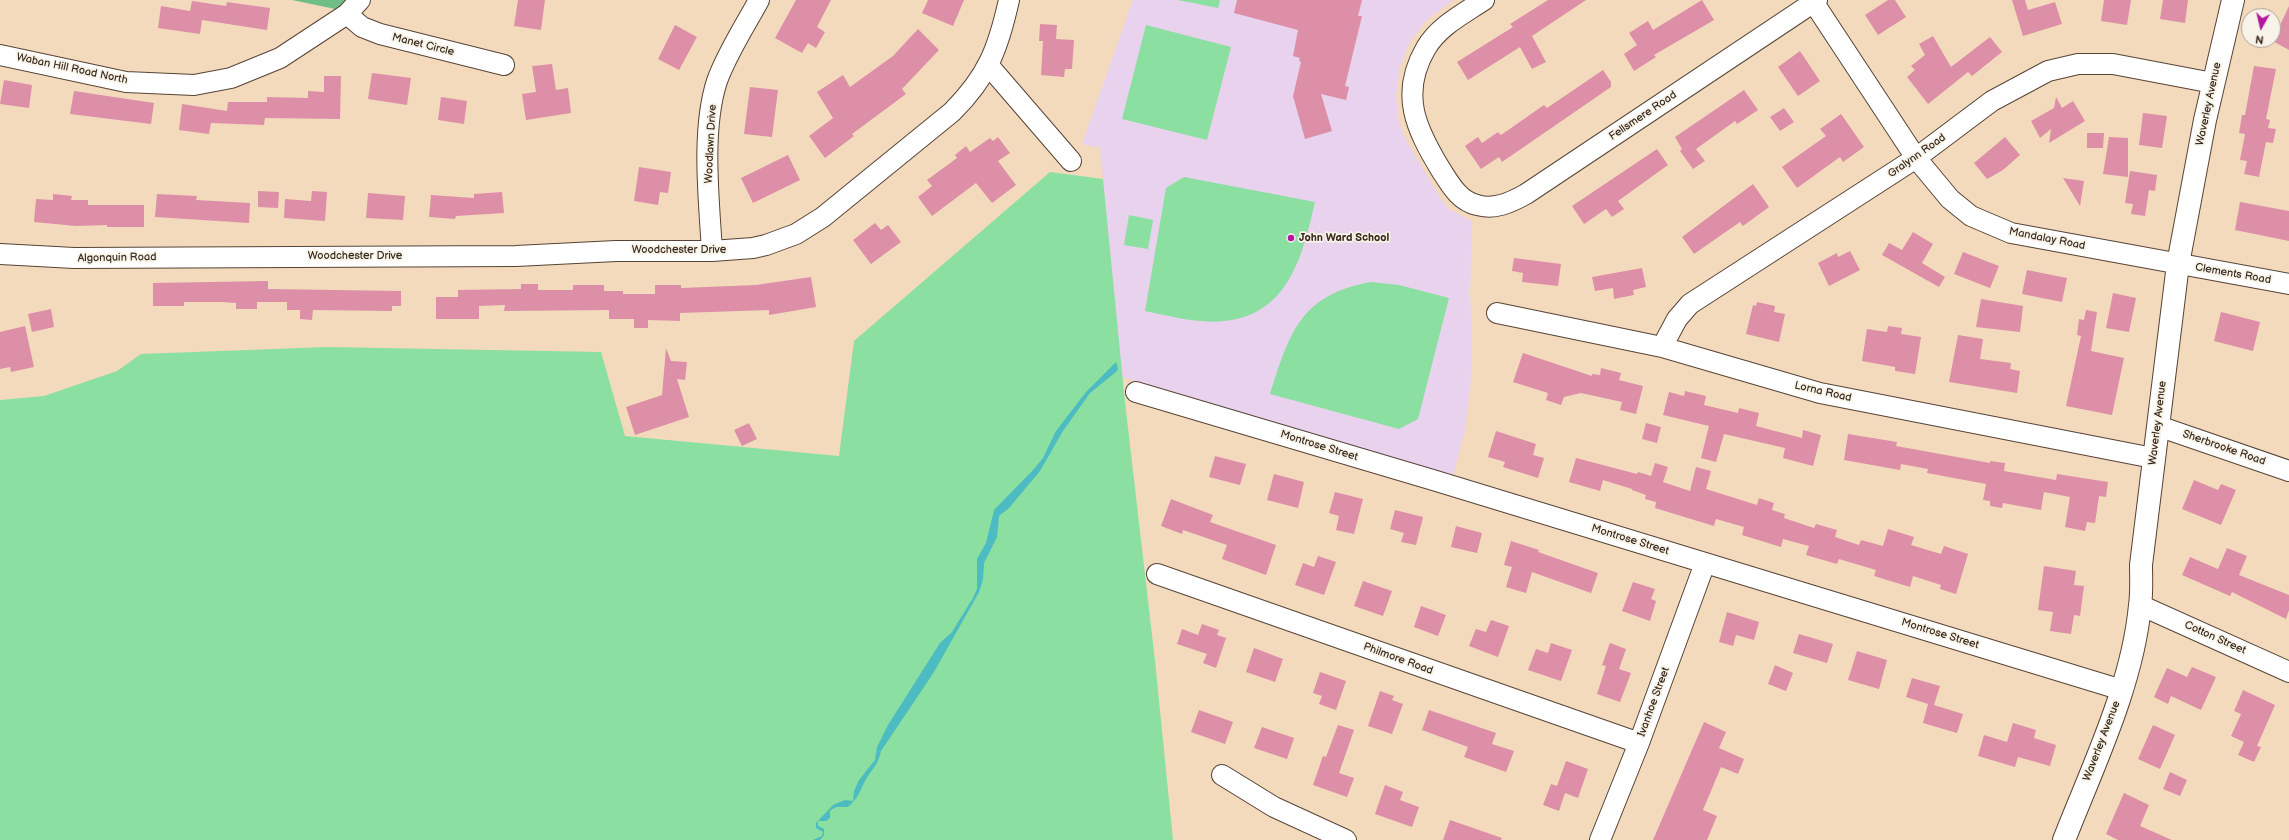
<!DOCTYPE html>
<style>
body{margin:0}
#map{position:relative;width:2289px;height:840px;overflow:hidden;background:#f4dabd;font-family:"Balsamiq Sans",sans-serif}
canvas{display:block}
.north{position:absolute;left:2241px;top:8px;width:40px;height:40px;box-sizing:border-box;background:#f7f3e8;border:1px solid #aca397;border-radius:50%;rotate:188deg;font-size:11px;font-weight:700;line-height:16px;text-align:center;color:#3b2a1e}
.north::after{content:'';display:block;margin:auto;width:14px;height:18px;background:#b5179e;clip-path:polygon(50% 0,100% 100%,50% 72%,0 100%)}
</style>
<div id="map">
<canvas width="2289" height="840"></canvas>
<div class="north">N</div>
</div>
<script>
const c = document.querySelector('canvas').getContext('2d');
c.lineJoin = 'round';
function fill(path, color) {
  c.fillStyle = color;
  c.fill(path, 'evenodd');
}
function strokePath(path, color, width, dash) {
  c.strokeStyle = color;
  c.lineWidth = width;
  c.lineCap = dash ? 'butt' : 'round';
  c.setLineDash(dash || []);
  c.stroke(path);
}
function drawText(font, color, halo, rows, align = 'center') {
  c.font = font + ' "Balsamiq Sans",sans-serif';
  c.lineWidth = 3.5;
  c.setLineDash([]);
  c.textBaseline = 'middle';
  c.strokeStyle = halo;
  c.fillStyle = color;
  for (const [text, x, y, turn = 0] of rows) {
    c.save();
    c.translate(x, y);
    c.rotate((+turn || 0) * Math.PI / 180);
    c.textAlign = isNaN(turn) ? turn : align;
    if (halo) c.strokeText(text, 0, 0);
    c.fillText(text, 0, 0);
    c.restore();
  }
}
const built = new Path2D(`
 M1133,0h320l-27,21 -16,21 -10,24 -4,30 2,22 6,18 35,60 10,13 23,12 -2,73 2,41 -1,45 -6,50 -12,46 -331,-99 -22,-229 -18,-4z`);
const green = new Path2D(`
 M1178,0h42l-2,8z
 M1146,25l85,22 -24,93 -85,-21z
 M1050,172l53,7 22,223 30,259 18,179h-1173v-440l44,-4 73,-25 24,-17 186,-7 274,5 24,84 214,20 15,-115z
 M1184,177l131,25c-12,52 -26,113 -91,119 -26,3 -53,-5 -79,-10l21,-123z
 M1129,215l24,5 -5,29 -24,-4z
 M1371,282l28,3 50,13 -31,121 -19,10 -129,-35c20,-62 30,-99 101,-112z`);
const forest = new Path2D(`
 M292,0h57l-9,10z`);
const water = new Path2D(`
 M1116,362l2,7 -2,3 -26,21 -27,38 -23,40 -31,37 -10,8 -2,21 -13,26 -1,16 -4,13 -45,80 -53,79c-4,17 -9,17 -16,30 -6,12 -7,17 -17,26 -7,0 -12,-2 -18,4v7l-4,3h-8v5l6,3v6l-4,5h-7l9,-4 1,-4 -7,-4v-5l17,-18 12,-5 8,1 1,-10 5,-11 16,-20 2,-13 11,-22 52,-82 12,-11 21,-34 4,-9v-30l9,-16 8,-33 40,-41 9,-11 13,-27 30,-39z`);
const building = new Path2D(`
 M518,0h27l-4,30 -27,-4z
 M796,0h35l-14,27 8,5 -9,16 -8,-5 -6,10 -27,-15z
 M928,0h36l-11,26 -31,-13z
 M1237,0h125l-4,16h4l-17,70 4,1 -3,13 -25,-6 11,37 -27,8 -12,-43 8,-34 -2,-1 1,-3 -7,-2 5,-26 -64,-17z
 M1548,0h38l-54,36 14,26 -14,7 -12,-22 -52,33 -11,-18 56,-35 -3,-3z
 M1702,0l12,20 -60,35 2,2 -22,14 -10,-17 13,-9 -8,-12 19,-12 5,9z
 M1888,0h7l11,17 -28,18 -13,-20z
 M2012,0h13l3,10 27,-8 7,22 -39,12z
 M2104,0h27l-4,25 -26,-4z
 M2163,0h25l-3,23 -25,-4z
 M192,1l34,5 1,-4 43,6 -3,22 -65,-10 -2,14 -42,-6 3,-22 29,5z
 M2289,6v44l-18,-10h2z
 M1040,24l17,1 -1,14 18,1 -2,29h-7l-1,8 -23,-2 2,-34h-4z
 M675,25l22,12 -18,33 -21,-11z
 M918,29l21,21 -37,39 4,5 -54,40 2,2 -29,22 -16,-22 24,-18 -16,-26 26,-17 7,12 43,-31z
 M1933,36l18,31 39,-30 12,15 -30,24 -4,-4 -40,32 -21,-27 8,-7 -4,-4 14,-11 -6,-11z
 M1800,51l20,30 -22,15 -20,-29z
 M552,64l4,26 12,-2 3,25 -45,7 -4,-26 14,-2 -4,-26z
 M2254,66l22,3 -10,50 4,1 -2,8 8,1 -3,14 -7,-1 -7,35 -15,-3 3,-13 -7,-1 5,-26 -6,-1 3,-18h3z
 M1603,70l8,12v5l-109,75 -3,-5 -18,12 -16,-23 13,-9 4,6 16,-11 3,3 43,-30 3,3z
 M372,73l39,5 -4,27 -39,-6z
 M324,76h17l-1,43 -75,-1 -1,7 -53,-2 -2,11 -30,-4 3,-26 45,7 1,-9h39v-5l41,1v-7l16,1z
 M4,80l28,5 -3,23 -29,-4z
 M750,87l28,3 -6,47 -28,-3z
 M1744,90l14,20 -21,14 -2,-3 -39,28 9,12 -12,8 -13,-18 2,-2 -7,-12z
 M74,91l80,12 -3,21 -81,-10z
 M441,97l26,4 -3,23 -26,-4z
 M2056,97l6,11 11,-7 12,20 -36,22 2,-14 -11,9 -9,-17 23,-13z
 M1784,108l10,14 -14,9 -10,-14z
 M2143,113l24,3 -5,32 -23,-3z
 M1841,114l23,33 -21,15 -3,-5 -43,31 -15,-21 44,-31 -6,-7z
 M2087,133h17l-1,15h-16z
 M998,137l12,16 -12,8 18,24 -24,18 -16,-20 -44,33 -14,-19 14,-11 -5,-6 30,-22 -2,-3 11,-9 4,6 20,-14 3,3z
 M2005,137l15,18 -17,15 -16,9 -13,-16z
 M2109,137l19,1v39l-25,-3z
 M1657,149l11,16 -50,36 6,8 -12,8 -6,-8 -22,15 -12,-18z
 M788,155l12,25 -47,23 -12,-25z
 M639,167l32,5 -3,21 -8,-1 -2,13 -24,-4z
 M2130,171l27,4 -2,16 -6,-1 -4,26 -14,-2 2,-10 -8,-1z
 M2063,178l21,3 -4,25z
 M1753,184l16,23 -26,19 -3,-4 -46,32 -12,-17z
 M258,191l21,1 -1,16 -20,-1z
 M312,191l15,1 -2,29 -41,-3 1,-19 26,2z
 M502,192l2,21 -48,3 -1,3 -26,-2 2,-22 43,3v-4z
 M368,193l37,3 -2,24 -37,-2z
 M53,194l19,2 -1,4h17v5h56v22h-37v-2l-31,1 -42,-4 2,-23 17,1z
 M157,194l40,2 -1,4 54,3 -1,20 -94,-6z
 M2240,202l49,9v30l-54,-11z
 M875,223l6,7 7,-5 13,17 -30,22 -18,-24z
 M1913,232l20,12 -11,19 23,14 -6,10 -57,-32 7,-12 13,7z
 M1850,251l10,19 -31,16 -11,-23 19,-10 1,4z
 M1963,252l36,14 -9,22 -36,-14z
 M1514,258l47,6 -3,22 -36,-4 1,-9 -11,-2z
 M1642,268l4,19 -13,3 1,5 -20,4 -1,-11 -18,3 -3,-14z
 M2027,270l40,8 -5,24 -40,-8z
 M811,277l5,30 -47,8v-5l-89,3v8l-32,-1v8h-14v-9h-25v-9l-105,1 1,-6 -26,1v13h-43v-22h22v-7l63,-1v-5h17v6h35v-5h31v6h19v3h32v-9h26v3l75,-3z
 M268,281v8l133,2v15h-9v5l-79,-1 -1,10 -12,-1v-9h-13v-8h-30v7h-21v-6l-13,-1h-39v4h-31v-23z
 M2113,293l23,5 -7,34 -23,-4z
 M1981,299l42,7 -3,26 -44,-5z
 M1757,302l18,4 -1,6 11,2 -6,28 -33,-8 7,-29 3,1z
 M51,309l3,18 -22,5 -4,-18z
 M2086,310l11,2 -6,39 33,7 -12,57 -46,-9 15,-70 -4,-1 2,-16 5,1z
 M2221,312l39,10 -7,29 -39,-10z
 M25,326l9,41 -23,5 -1,-5 -10,2v-37z
 M1888,326l14,2 -1,6 20,3 -6,37 -20,-3v-4l-33,-6 5,-32 20,3z
 M1958,335l25,4 -3,20 31,4 -1,6 10,2 -3,22 -68,-11z
 M666,348l5,13 16,1 -2,18 -8,-1 12,38 -54,18 -9,-28 36,-12z
 M1523,353l69,23v-2l8,1 1,-7 20,5 -2,7 24,6 -7,28 -16,-4 2,-8 -41,-9 -17,4 -3,8 -15,-5 2,-7 -35,-11z
 M1685,391l21,5 -2,9 34,8 1,-5 20,5 -3,13 46,12 1,-8 18,5 -8,31 -30,-8 2,-10 -61,-14 -8,28 -15,-4 8,-32 -46,-11 6,-23 15,4z
 M749,423l8,16 -15,7 -8,-16z
 M1646,423l15,4 -4,16 -15,-4z
 M1496,431l40,13 -3,11 11,3 -6,20 -35,-11 2,-5 -17,-5z
 M1848,434l49,8 -1,4 94,17v-2l15,2 -1,8 52,9 1,-6 51,8 -2,15 -7,-1 -4,27 -8,-1 -2,9 -20,-4 5,-30 -26,-5 -3,18 -38,-7 -1,5 -12,-2v-5l-7,-1 3,-16 -59,-11 1,-4 -27,-5 -1,6 -56,-10z
 M1215,456l31,8 -6,21 -31,-8z
 M1576,458l61,16 1,-2 13,4 4,-13 13,4 -5,15 27,9 6,-24 15,4 -5,18 51,16 2,-7 15,5 -2,7 13,4 -1,4 30,10 2,-4 21,6 -2,7 24,8 2,-5 22,6 5,-17 26,8 -3,8 30,9 3,-8 24,8 -12,40 -16,-5 1,-4 -28,-9 -3,11 -36,-11 2,-6 -37,-11 -2,5 -31,-9 3,-9 -26,-7 -2,8 -39,-12 2,-8 -28,-8 -2,7 -59,-18 1,-6 -11,-3 1,-4 -14,-5v-1l-29,-9 -3,11 -31,-9z
 M1274,474l30,8 -6,26 -31,-8z
 M2194,480l24,10 3,-6 15,6 -15,35 -39,-16z
 M1335,492l28,7 -9,35 -18,-4 3,-14 -10,-3z
 M1171,499l42,16 -3,7 66,23 -10,30 -44,-16 5,-14 -44,-15 -1,4 -21,-8z
 M1395,510l28,7 -7,28 -15,-3 3,-9 -14,-4z
 M1456,526l26,7 -5,20 -26,-6z
 M1511,541l28,9 -1,2 60,21 -7,20 -59,-21 -6,21 -20,-6 6,-20 -8,-2z
 M2227,548l20,8 -8,19 50,20v15l-3,9 -54,-27 -2,4 -48,-21 8,-18 28,12z
 M1318,556l18,6 -12,33 -29,-10 8,-22 11,4z
 M2044,566l32,5 -2,14 10,1 -4,30 -6,-1 -3,19 -21,-3 3,-19 -15,-2z
 M1363,581l29,10 -9,25 -29,-10z
 M1633,582l22,7 -4,10 5,2 -6,20 -28,-10z
 M1421,606l25,9 -8,21 -24,-9z
 M1727,612l32,10 -5,18 -18,-5 -3,11 -14,-4z
 M1491,620l18,6 -11,31 -29,-11 7,-17 10,3z
 M1202,624l17,6 -2,5 9,3 -10,30 -13,-5 4,-9 -30,-10 5,-15 16,6z
 M1799,634l34,10 -6,19 -34,-10z
 M1551,643l21,7 -11,31 -33,-11 8,-21 12,4z
 M1610,643l16,6 -7,20 12,4 -11,29 -23,-8 9,-28 -4,-1z
 M1254,648l29,11 -8,23 -29,-10z
 M1857,651l30,9 -8,29 -31,-9z
 M1775,665l18,8 -7,18 -18,-7z
 M2192,667l24,10 -15,33 -30,-14 -3,8 -14,-7 13,-29 20,9z
 M1320,672l26,9 -10,29 -17,-6 3,-8 -9,-3z
 M1912,678l28,8 -6,19 29,9 -6,19 -34,-10 5,-19 -22,-7z
 M2243,690l32,15 -18,41 4,1 -7,15 -16,-7 6,-13 -13,-6 10,-22 -7,-3z
 M1380,691l14,5 -2,4 11,4 -11,30 -24,-8z
 M1199,710l34,12 -8,22 -34,-12z
 M1429,710l67,23 -4,11 22,7 -8,21 -42,-15 4,-10 -46,-17z
 M1704,722l22,10 -7,16 25,11 -6,15 -17,-7 -18,43 14,6 -10,24h-54z
 M2013,723l23,7 -2,8 22,7 -6,21 -32,-9 -3,10 -37,-11 6,-21 23,7z
 M1338,725l16,5 -15,43 15,5 -7,19 -34,-12 10,-29 3,1z
 M2153,725l22,10 -15,34 -22,-10z
 M1262,727l32,11 -7,21 -33,-11z
 M1566,761l22,8 -10,29 -13,-5 -6,18 -16,-6 8,-21 6,2z
 M2170,772l17,8 -7,16 -17,-7z
 M1385,785l18,7 -3,8 19,7 -7,20 -37,-13z
 M2124,793l25,12 -9,21 32,14h-54l-12,-6z
 M1450,820l52,18 -1,2h-58z`);
const minor = new Path2D(`
 M1484,0c-21,14 -45,26 -58,48 -27,46 -10,81 15,122 9,14 18,31 36,35 17,5 33,-2 49,-11l291,-194
 M1812,0l104,158 34,41 21,17 40,17 278,51
 M347,14l15,13 18,7 124,31
 M0,55l126,27 68,3 37,-7 49,-20 67,-44 13,-14
 M989,66l82,95
 M712,251c-3,-51 -11,-121 5,-170 10,-28 28,-55 42,-81
 M0,254l74,4 442,-2 100,-5h96l41,-3 13,-3 30,-11 27,-17 129,-105c36,-36 46,-63 57,-112
 M1497,313l165,34 158,46 333,65
 M1662,347l15,-28 13,-15 226,-146 76,-57 56,-30 30,-7h35l100,19
 M1136,392l297,88 689,210
 M2158,426l131,45
 M1157,574l482,169
 M2140,605l149,67
 M1222,775l52,32 72,33
 M1600,840l39,-97 66,-180`);
const tertiary = new Path2D(`
 M2064,840c29,-74 69,-156 76,-235 2,-13 1,-27 1,-40l37,-301 27,-144 28,-120`);
const markers = [
 [1291,238,4,"#b5179e"]
];
const streetNames = [
 ["Manet Circle",423,45,14],
 ["Waban Hill Road North",72,69,12],
 ["Waverley Avenue",2209,104,-78],
 ["Fellsmere Road",1643,116,-34],
 ["Woodlawn Drive",711,144,-87],
 ["Gralynn Road",1917,156,-35],
 ["Mandalay Road",2047,239,11],
 ["Woodchester Drive",679,250],
 ["Woodchester Drive",355,256],
 ["Algonquin Road",117,258,-1],
 ["Clements Road",2233,274,10],
 ["Lorna Road",1823,392,13],
 ["Waverley Avenue",2158,423,-83],
 ["Montrose Street",1319,446,17],
 ["Sherbrooke Road",2224,448,19],
 ["Montrose Street",1630,540,17],
 ["Montrose Street",1940,634,17],
 ["Cotton Street",2215,638,24],
 ["Philmore Road",1398,659,20],
 ["Ivanhoe Street",1654,702,-70],
 ["Waverley Avenue",2102,741,-69]
];
const poiNames = [
 ["John Ward School",1299,238]
];
fill(built, '#e8d2ee');
fill(green, '#8adfa1');
fill(forest, '#6fbe87');
fill(water, '#4cbbc2');
fill(building, '#dc8fa7');
strokePath(minor, '#574436', 22);
strokePath(tertiary, '#574436', 24);
strokePath(minor, '#fff', 20);
strokePath(tertiary, '#fff', 22);
for (const [x, y, r, color] of markers) {
  const dot = new Path2D();
  dot.arc(x, y, r, 0, 2 * Math.PI);
  c.fillStyle = color;
  c.fill(dot);
  strokePath(dot, '#f7f3e8', 1.5);
}
drawText('11px', '#3b2a1e', '#f7f3e8', streetNames);
drawText('bold 11px', '#3b2a1e', '#f7f3e8', poiNames, 'left');
</script>
